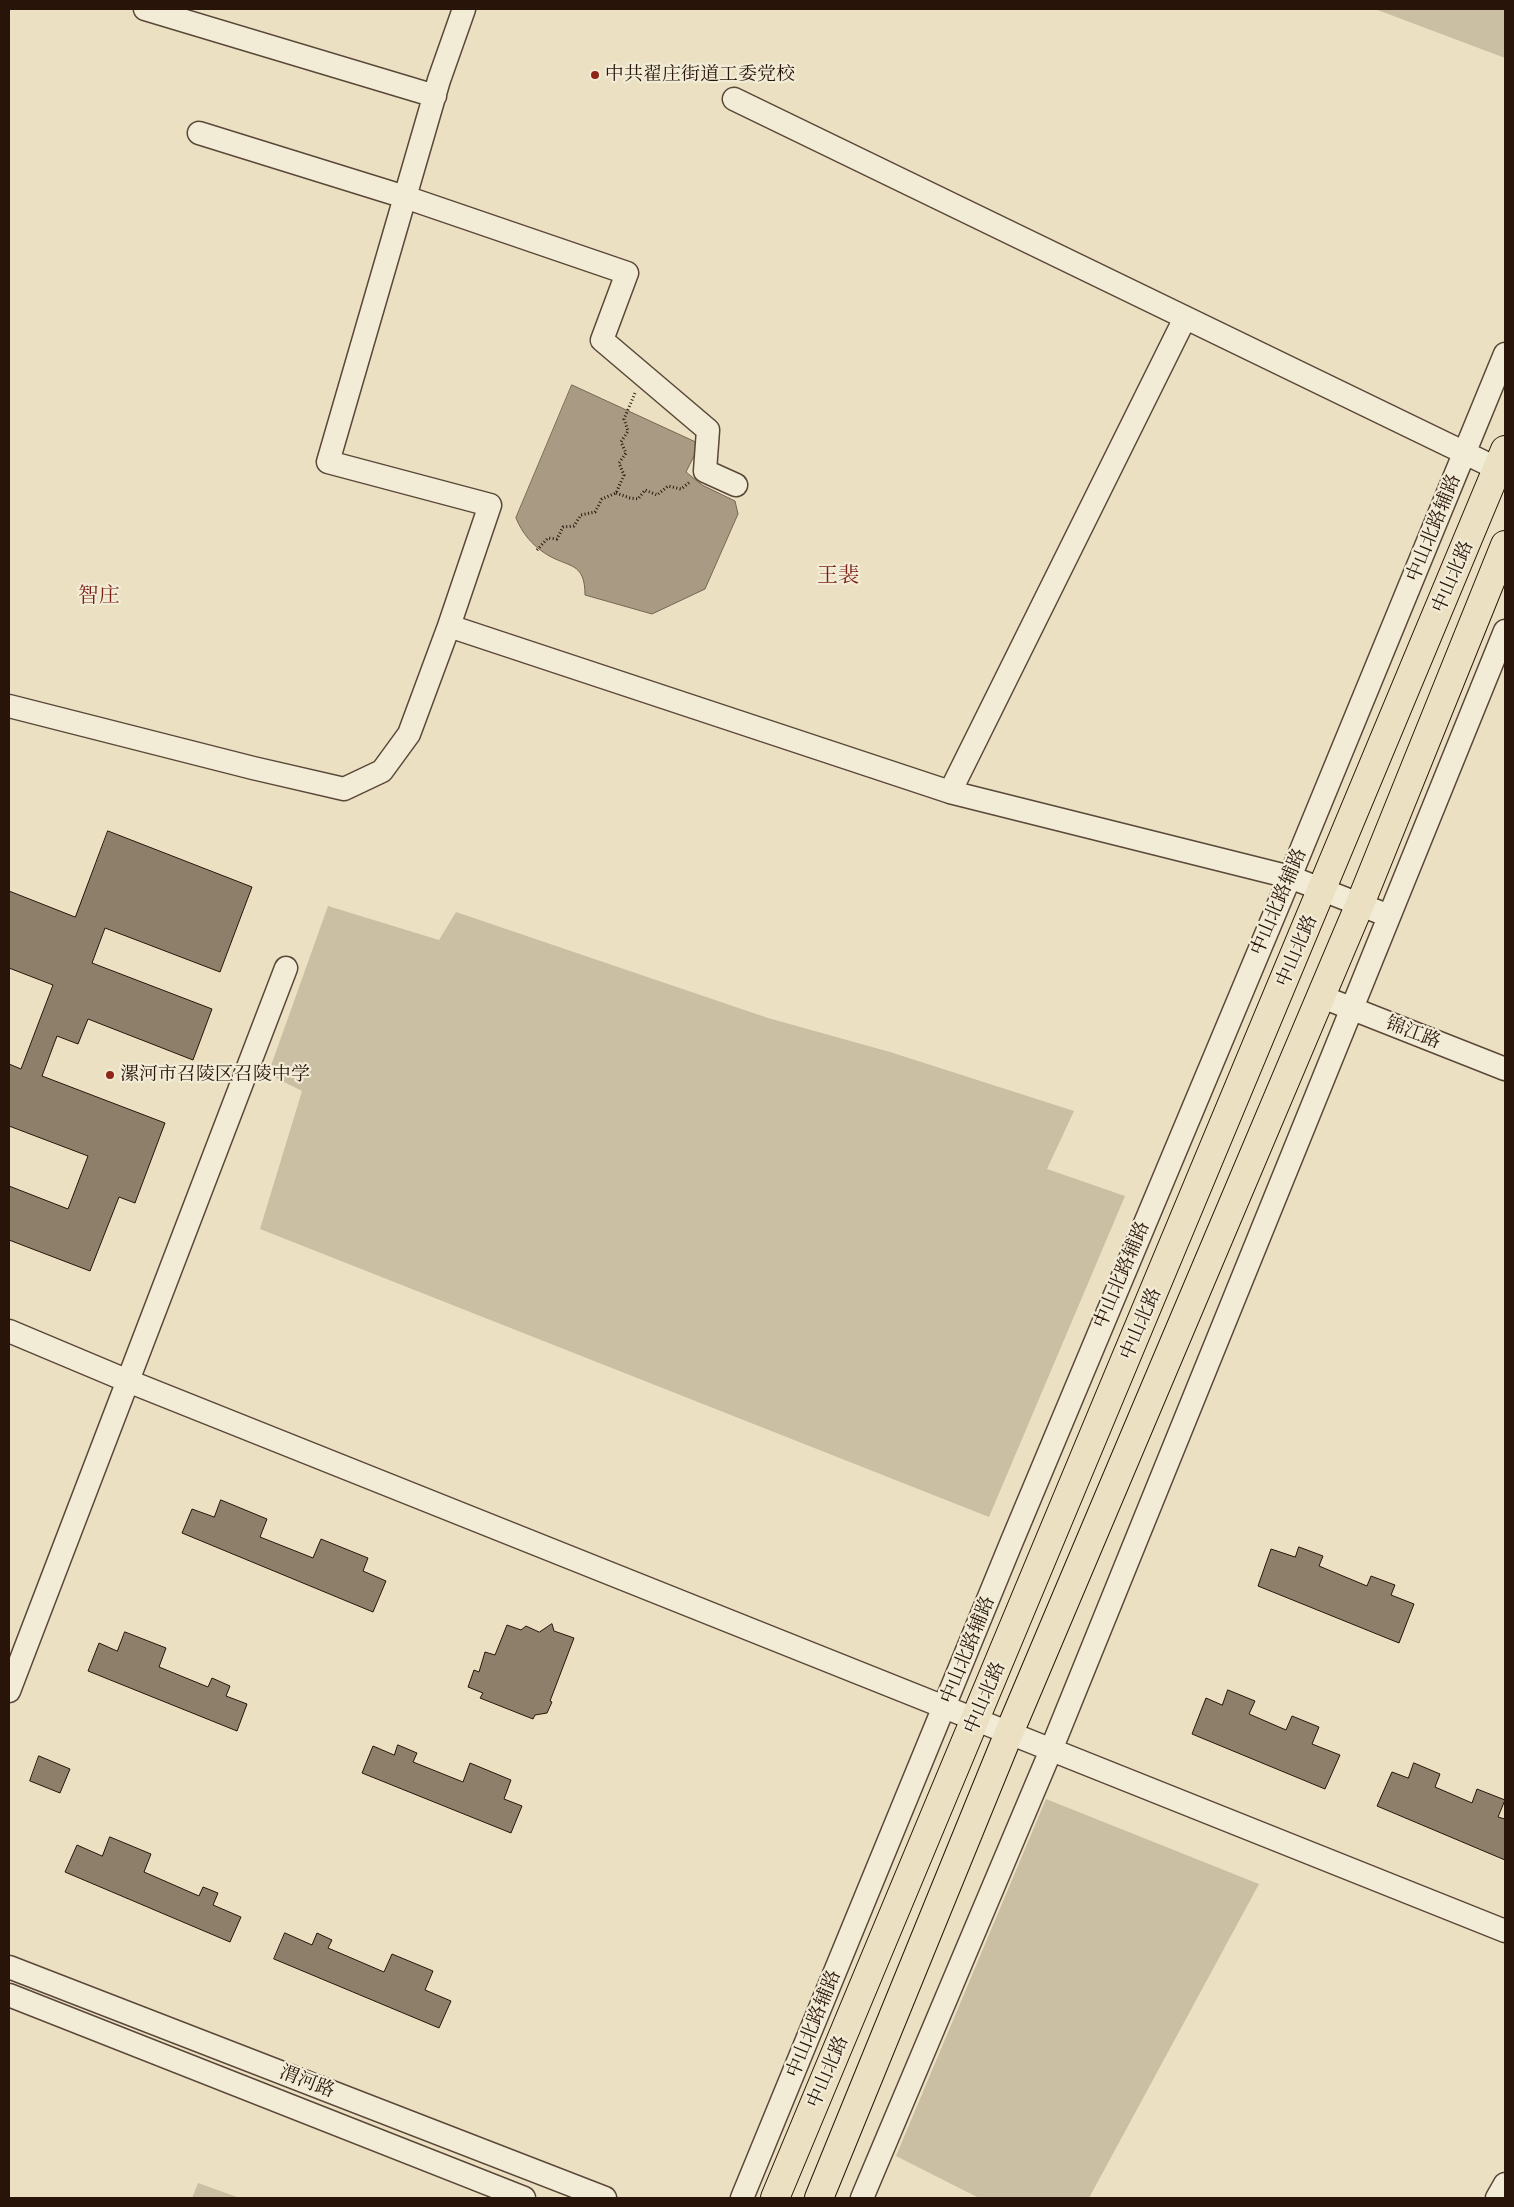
<!DOCTYPE html>
<meta charset="utf-8">
<style>
body{margin:0}
#map{position:relative;width:1514px;height:2207px;overflow:hidden;background:#ebe1c2;font-family:"EB Garamond",serif}
canvas{display:block}
.frame{position:absolute;inset:0;border:10px solid #29140a;pointer-events:none}
</style>
<div id="map">
<canvas width="1514" height="2207"></canvas>
<div class="frame"></div>
</div>
<script>
const c = document.querySelector('canvas').getContext('2d');
c.lineJoin = 'round';
function fill(path, color) {
  c.fillStyle = color;
  c.fill(path, 'evenodd');
}
function strokePath(path, color, width, dash) {
  c.strokeStyle = color;
  c.lineWidth = width;
  c.lineCap = dash ? 'butt' : 'round';
  c.setLineDash(dash || []);
  c.stroke(path);
}
function drawText(font, color, halo, rows, align = 'center') {
  c.font = font + ' "EB Garamond","Noto Serif SC",serif';
  c.lineWidth = 4.5;
  c.setLineDash([]);
  c.textBaseline = 'middle';
  c.strokeStyle = halo;
  c.fillStyle = color;
  for (const [text, x, y, turn = 0] of rows) {
    c.save();
    c.translate(x, y);
    c.rotate((+turn || 0) * Math.PI / 180);
    c.textAlign = isNaN(turn) ? turn : align;
    if (halo) c.strokeText(text, 0, 0);
    c.fillText(text, 0, 0);
    c.restore();
  }
}
const green = new Path2D(`
 M1375,9h130v49z
 M328,906l111,34 17,-28 312,106 122,34 184,59 -27,58 78,27 -136,321 -729,-288 42,-138 -34,-17z
 M1046,1799l213,85 -170,314h-110l-83,-42z
 M198,2183l42,15h-48z`);
const water = new Path2D(`
 M572,385l128,59 -14,28 16,13 33,16 3,13 -33,75 -53,25 -67,-19c0,-34 -17,-27 -39,-41 -14,-9 -24,-21 -30,-36z`);
const building = new Path2D(`
 M108,831l144,56 -32,85 -115,-44 -13,35 120,46 -19,51 -105,-41 -10,25 -21,-8 -15,40 123,47 -30,80 -16,-6 -29,74 -81,-31v-54l59,23 20,-53 -79,-30v-62l12,5 32,-84 -44,-17v-77l66,26z
 M221,1500l46,19 -7,18 53,21 8,-19 47,19 -5,13 23,10 -13,31 -191,-79 10,-24 22,8z
 M1299,1547l24,9 -4,10 48,20 4,-10 24,9 -4,10 23,9 -15,39 -141,-57 13,-37 24,8z
 M552,1624l2,7 20,7 -24,63 2,1 -5,11 -12,2 -2,4 -53,-21 3,-5 -15,-6 6,-17 5,2 6,-20 10,3 12,-30 14,5 5,-4 13,6z
 M125,1632l41,16 -7,19 49,20 4,-9 18,8 -4,10 21,8 -10,27 -149,-60 11,-28 18,8z
 M1228,1690l27,11 -6,13 37,16 6,-14 27,11 -7,17 28,11 -15,34 -133,-55 14,-36 16,7z
 M398,1745l19,8 -4,9 50,20 7,-19 41,17 -7,19 18,7 -11,27 -149,-60 11,-27 21,9z
 M39,1756l31,13 -10,24 -30,-12z
 M1414,1763l26,11 -5,13 37,16 5,-14 28,11 -7,17 7,2v41l-128,-54 15,-34 16,6z
 M110,1837l41,17 -7,18 55,24 4,-9 15,6 -5,12 28,12 -11,25 -165,-70 12,-27 25,11z
 M285,1933l27,12 5,-12 15,7 -4,8 56,24 8,-18 41,17 -8,19 26,11 -12,27 -165,-69z`);
const path = new Path2D(`
 M616,493l14,5 8,1 7,-9 12,5 11,-9 13,3 9,-7
 M537,550l11,-12 9,1 6,-12 11,-1 7,-11 14,-3 7,-13 14,-6 8,-18 -5,-12 7,-10 -5,-11 7,-11 -4,-12 11,-26`);
const minor = new Path2D(`
 M145,9l290,87
 M464,9l-25,71 -111,382 162,43 -41,121 501,166 340,85 99,39
 M734,99l764,370
 M199,133l206,64 222,76 -25,67 106,90 -3,41 31,14
 M9,706l244,62 91,21 38,-18 27,-37 40,-108
 M950,792l235,-474
 M1320,996l185,73
 M9,1331l119,50 1377,550
 M9,1691l277,-723
 M9,1967l596,231
 M9,1995l515,203
 M742,2198l270,-657 278,-664 215,-523
 M862,2198l189,-448 454,-1119
 M1497,2198l8,-14`);
const major = new Path2D(`
 M775,2198l730,-1748
 M819,2198l190,-465 351,-829 145,-359`);
const markers = [
 [595,75,5,"#8f2418"],
 [110,1075,5,"#8f2418"]
];
const poiNames = [
 ["中共翟庄街道工委党校",605,75],
 ["漯河市召陵区召陵中学",120,1075]
];
const streetNames = [
 ["中山北路辅路",1434,528,-68],
 ["中山北路",1453,577,-67],
 ["中山北路辅路",1279,902,-67],
 ["中山北路",1297,951,-67],
 ["锦江路",1413,1033,21],
 ["中山北路辅路",1122,1275,-67],
 ["中山北路",1141,1324,-67],
 ["中山北路辅路",968,1650,-68],
 ["中山北路",985,1698,-67],
 ["中山北路辅路",814,2024,-68],
 ["中山北路",828,2072,-67],
 ["渭河路",307,2082,21]
];
const quarterNames = [
 ["王裴",838,576],
 ["智庄",99,596]
];
fill(green, '#cabea3');
fill(water, '#a99b83');
strokePath(water, '#766553', 1);
fill(building, '#8e7f6a');
strokePath(building, '#29140a', 1);
strokePath(minor, '#5a4738', 25);
strokePath(major, '#29140a', 30);
strokePath(path, '#29140a', 3, [1, 2.5]);
strokePath(minor, '#f2ecd7', 22);
strokePath(major, '#ebe1c2', 28);
for (const [x, y, r, color] of markers) {
  const dot = new Path2D();
  dot.arc(x, y, r, 0, 2 * Math.PI);
  c.fillStyle = color;
  c.fill(dot);
  strokePath(dot, '#f2ecd7', 2);
}
drawText('19px', '#29140a', '#f2ecd7', poiNames, 'left');
drawText('19px', '#29140a', '#f2ecd7', streetNames);
drawText('21px', '#7a1f14', '#f2ecd7', quarterNames);
</script>
